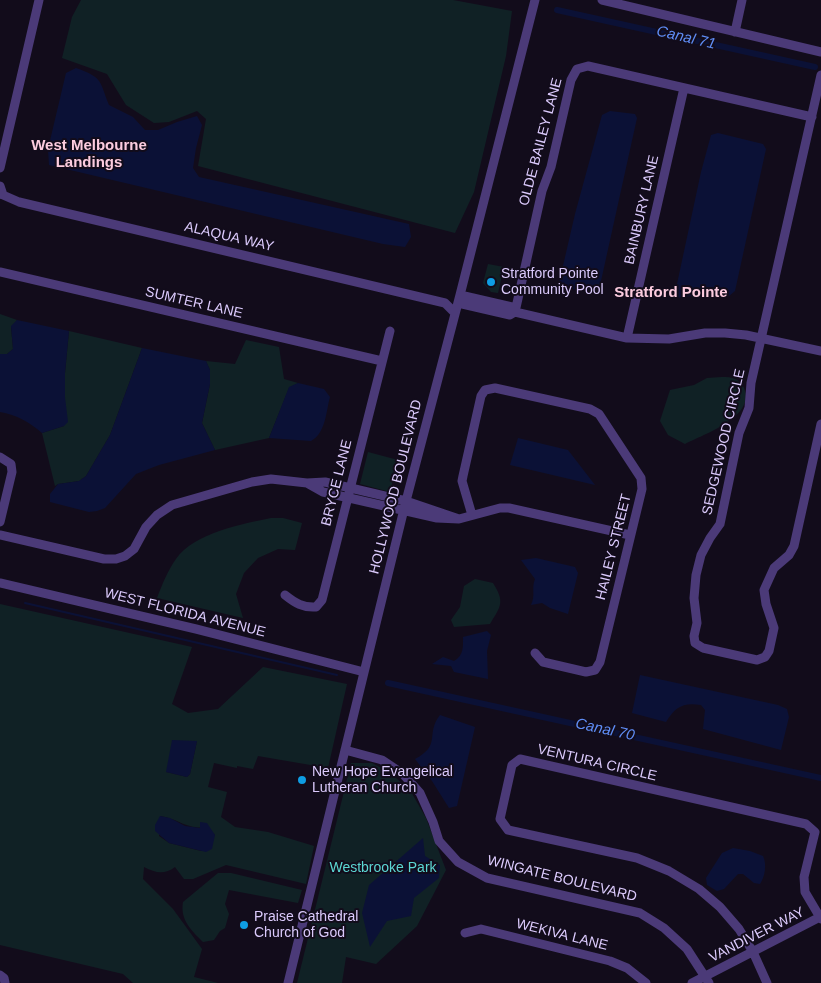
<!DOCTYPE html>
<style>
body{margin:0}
canvas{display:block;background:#120c1b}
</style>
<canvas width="821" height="983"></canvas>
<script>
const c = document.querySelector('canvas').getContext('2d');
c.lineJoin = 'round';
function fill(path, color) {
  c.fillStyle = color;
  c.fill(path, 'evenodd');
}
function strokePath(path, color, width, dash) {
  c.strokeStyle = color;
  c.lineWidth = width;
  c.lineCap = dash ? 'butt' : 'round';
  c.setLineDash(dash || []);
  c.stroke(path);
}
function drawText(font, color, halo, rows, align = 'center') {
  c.font = font + ' Helvetica,sans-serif';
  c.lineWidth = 4;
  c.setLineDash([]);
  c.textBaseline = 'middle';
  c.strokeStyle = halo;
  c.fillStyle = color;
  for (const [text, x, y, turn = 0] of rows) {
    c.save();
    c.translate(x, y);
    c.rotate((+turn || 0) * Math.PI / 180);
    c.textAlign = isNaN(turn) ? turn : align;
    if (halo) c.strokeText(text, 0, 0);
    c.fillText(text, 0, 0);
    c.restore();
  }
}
const green = new Path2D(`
 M81,0h372l59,11 -6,45 -32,136 -19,41 -257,-67 8,-47 -9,-8 -28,11 -15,1 -28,-18 -19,-31 -45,-16 10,-41z
 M488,264l16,3 -6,26 -7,-1 -8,-9z
 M0,314l17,6 -6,7 2,22 -6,5h-7z
 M69,331l73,17 -32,87 -24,41 -7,5 -21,3 -3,2 -13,-53 22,-7 1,-53z
 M246,340l33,7 5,32 14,4 -9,5 -20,50 -54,12 -13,-27 8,-39v-14l-4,-9 29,3z
 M722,377c9,0 18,1 22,11 12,29 -40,46 -59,56l-17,-9 -8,-14 10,-31 24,-5 13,-7z
 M368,452l30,8 -8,32 -30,-8z
 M271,518h12l19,5 -7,27 -17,-1 -20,9 -14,15 -8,21 7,24 -86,-20c5,-13 11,-28 19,-39 18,-26 66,-35 95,-41z
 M475,579l18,4c12,19 8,23 -3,41l-36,3 -3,-7 9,-13 4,-21z
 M0,604l192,43 -20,57 16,9 30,-4 45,-42 84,17 -19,84 -70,-12 -5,13 -16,-3v2l-23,-5 -6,24 19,5 -6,25 14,10 33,5 46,14 -8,38 -80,-19 -33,14h-9l-9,-12c-11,8 -19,6 -31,0l-1,12 30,30 29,40 -8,28 24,6h-85l-10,-9 -123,-29zM197,741l-7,33 -3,3 -21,-5zM160,816c20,3 26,14 48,11l7,8 -14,16 -32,-8 -10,-7z
 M351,763h21l17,9 21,18 16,28 20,52 -29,56 -41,38 -30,-7 -4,26h-45z
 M218,873h13l71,17 -4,13 -69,-13 -4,14 4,10 -4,14 -5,3 -6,9 -11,2c-12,-12 -23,-22 -20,-40z`);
const water = new Path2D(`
 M76,68c28,10 23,13 33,37l24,12 12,13h13l19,-8 20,-6 5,9 -6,23 -3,20 6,9 210,47 2,13 -6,10 -22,-3 -334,-79 -1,-16 18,-76z
 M610,111l25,3 2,4 -38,172 -4,4 -34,-8 -2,-3 16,-69 27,-99z
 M718,133l45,11 3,5 -31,142 -6,5 -29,-1 -26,3 27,-126 10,-37z
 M17,320l52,11 -4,42v24l3,25 -4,4 -22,7c-13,-11 -25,-18 -42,-21v-58h7l6,-5 -2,-23z
 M142,348l64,13 4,9v14l-8,39 13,27 -56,15 -23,9 -31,34 -8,3 -8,1 -39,-10v-8l8,-10 21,-3 7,-5 24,-41z
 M298,383l26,6 6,8c-4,14 -4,36 -19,44l-42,-3 20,-51z
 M518,438l50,12 27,35 -85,-20z
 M536,558l39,9 3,6 -10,41 -18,-6 -8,-5 -11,2c5,-11 0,-16 4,-26l-14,-19z
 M487,631l4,4 -4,16 1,28 -34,-7 -3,-6 -19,-2 11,-7 11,4c10,-6 9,-14 9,-24z
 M640,675l138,30 9,4 2,8 -8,33 -78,-21 2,-19 -4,-5c-18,-3 -26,2 -35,17l-34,-9z
 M440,715l35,12 -18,79 -8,2 -17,-27 -17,-22c27,-14 10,-25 25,-44z
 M172,740l25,1 -7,33 -3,3 -21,-5z
 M160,816l10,2 15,8 15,2v-6l7,1 8,12 -3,14 -6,3 -37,-9 -14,-12v-6z
 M423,838l2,18 15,9 -1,13 -25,20 -3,18 -24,5 -17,26 -8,-34 7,-28z
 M733,848l17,3 13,5c4,8 2,21 -3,28l-6,-1 -11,-9h-5l-14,15 -7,2 -10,-6 -1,-7 16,-25z`);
const stream = new Path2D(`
 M25,603l312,72`);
const canal = new Path2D(`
 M557,10l258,57
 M388,683l433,95`);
const minor = new Path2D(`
 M602,0l219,52
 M735,32l7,-32
 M821,75l-70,308 -2,25 -10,25 -19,91 -10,14 -9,17 -5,20 -2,23 3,25 -3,13 1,7 8,5 54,12 8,-3 4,-6 5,-23 -8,-24 -2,-14 10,-22 15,-13 5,-9 27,-122
 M0,168l39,-168
 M0,186l3,9 16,7 426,101 10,10
 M0,272l382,89
 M460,295l52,12 3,5
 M458,303l52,12 5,-3
 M515,312l27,-121 9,-24 20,-87 6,-11 11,-3 224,51
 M515,312l112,26 42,1 36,-6h20l21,2 75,16
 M627,338l57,-250
 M0,457l11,7 1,8 -12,50
 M307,483l16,9 114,26 22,1 41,-11h9l121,27
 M472,515l-10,-34 1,-5 18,-80 4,-6 10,-2 95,21 9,5 42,64 1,11 -42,173 -5,8 -9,2 -43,-10 -8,-9
 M0,535l104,24h12l9,-3 9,-7 12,-22 11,-12 15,-10 80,-23 19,-3 36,4 18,-1 81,19 53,18
 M0,583l196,46 168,43
 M285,595c10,8 18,13 31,12l6,-7 68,-269
 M345,750l37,10 21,14 17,19 13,29 6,19 19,21 29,16 153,35 24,15 23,21 22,34
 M465,933l16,-4 129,32 17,7 19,15
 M0,975l4,3 1,5
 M288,983l118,-482 54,-206 75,-295
 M692,983l128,-66
 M767,983l-14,-31 -14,-23 -19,-22 -21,-18 -30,-18 -32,-13 -129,-28 -8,-11 12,-54 8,-6 286,65 9,8 -11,45 1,15 16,27`);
const markers = [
 [491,282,5,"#0e9de3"],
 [302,780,5,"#0e9de3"],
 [244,925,5,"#0e9de3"]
];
const streetNames = [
 ["OLDE BAILEY LANE",541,142,-75],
 ["BAINBURY LANE",642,210,-77],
 ["ALAQUA WAY",229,237,13],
 ["SUMTER LANE",194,303,13],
 ["SEDGEWOOD CIRCLE",724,442,-77],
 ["BRYCE LANE",337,483,-76],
 ["HOLLYWOOD BOULEVARD",396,487,-76],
 ["HAILEY STREET",614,547,-76],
 ["WEST FLORIDA AVENUE",185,613,14],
 ["VENTURA CIRCLE",597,763,13],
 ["WINGATE BOULEVARD",562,879,14],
 ["WEKIVA LANE",562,935,14],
 ["VANDIVER WAY",757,935,-27]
];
const poiNames = [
 ["Stratford Pointe",501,274],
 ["Community Pool",501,290],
 ["New Hope Evangelical",312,772],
 ["Lutheran Church",312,788],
 ["Praise Cathedral",254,917],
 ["Church of God",254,933]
];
const parkNames = [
 ["Westbrooke Park",383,868]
];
const waterNames = [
 ["Canal 71",686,38,13],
 ["Canal 70",605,730,12]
];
const neighbourhoodNames = [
 ["West Melbourne",89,146],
 ["Landings",89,163],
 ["Stratford Pointe",671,293]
];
fill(green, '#102125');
fill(water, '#0b1136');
strokePath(stream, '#0b1136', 2);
strokePath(canal, '#0b1136', 6);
strokePath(minor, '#4b3a78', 9);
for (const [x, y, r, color] of markers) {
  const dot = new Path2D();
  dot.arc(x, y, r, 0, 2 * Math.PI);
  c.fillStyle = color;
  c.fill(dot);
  strokePath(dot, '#120c1b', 2);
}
drawText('14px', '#dbcafc', '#120c1b', streetNames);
drawText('14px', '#dbcafc', '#120c1b', poiNames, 'left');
drawText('14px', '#5cd6d3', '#120c1b', parkNames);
drawText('italic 15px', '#5f8df5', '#120c1b', waterNames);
drawText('bold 15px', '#fcccdf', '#120c1b', neighbourhoodNames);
</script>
